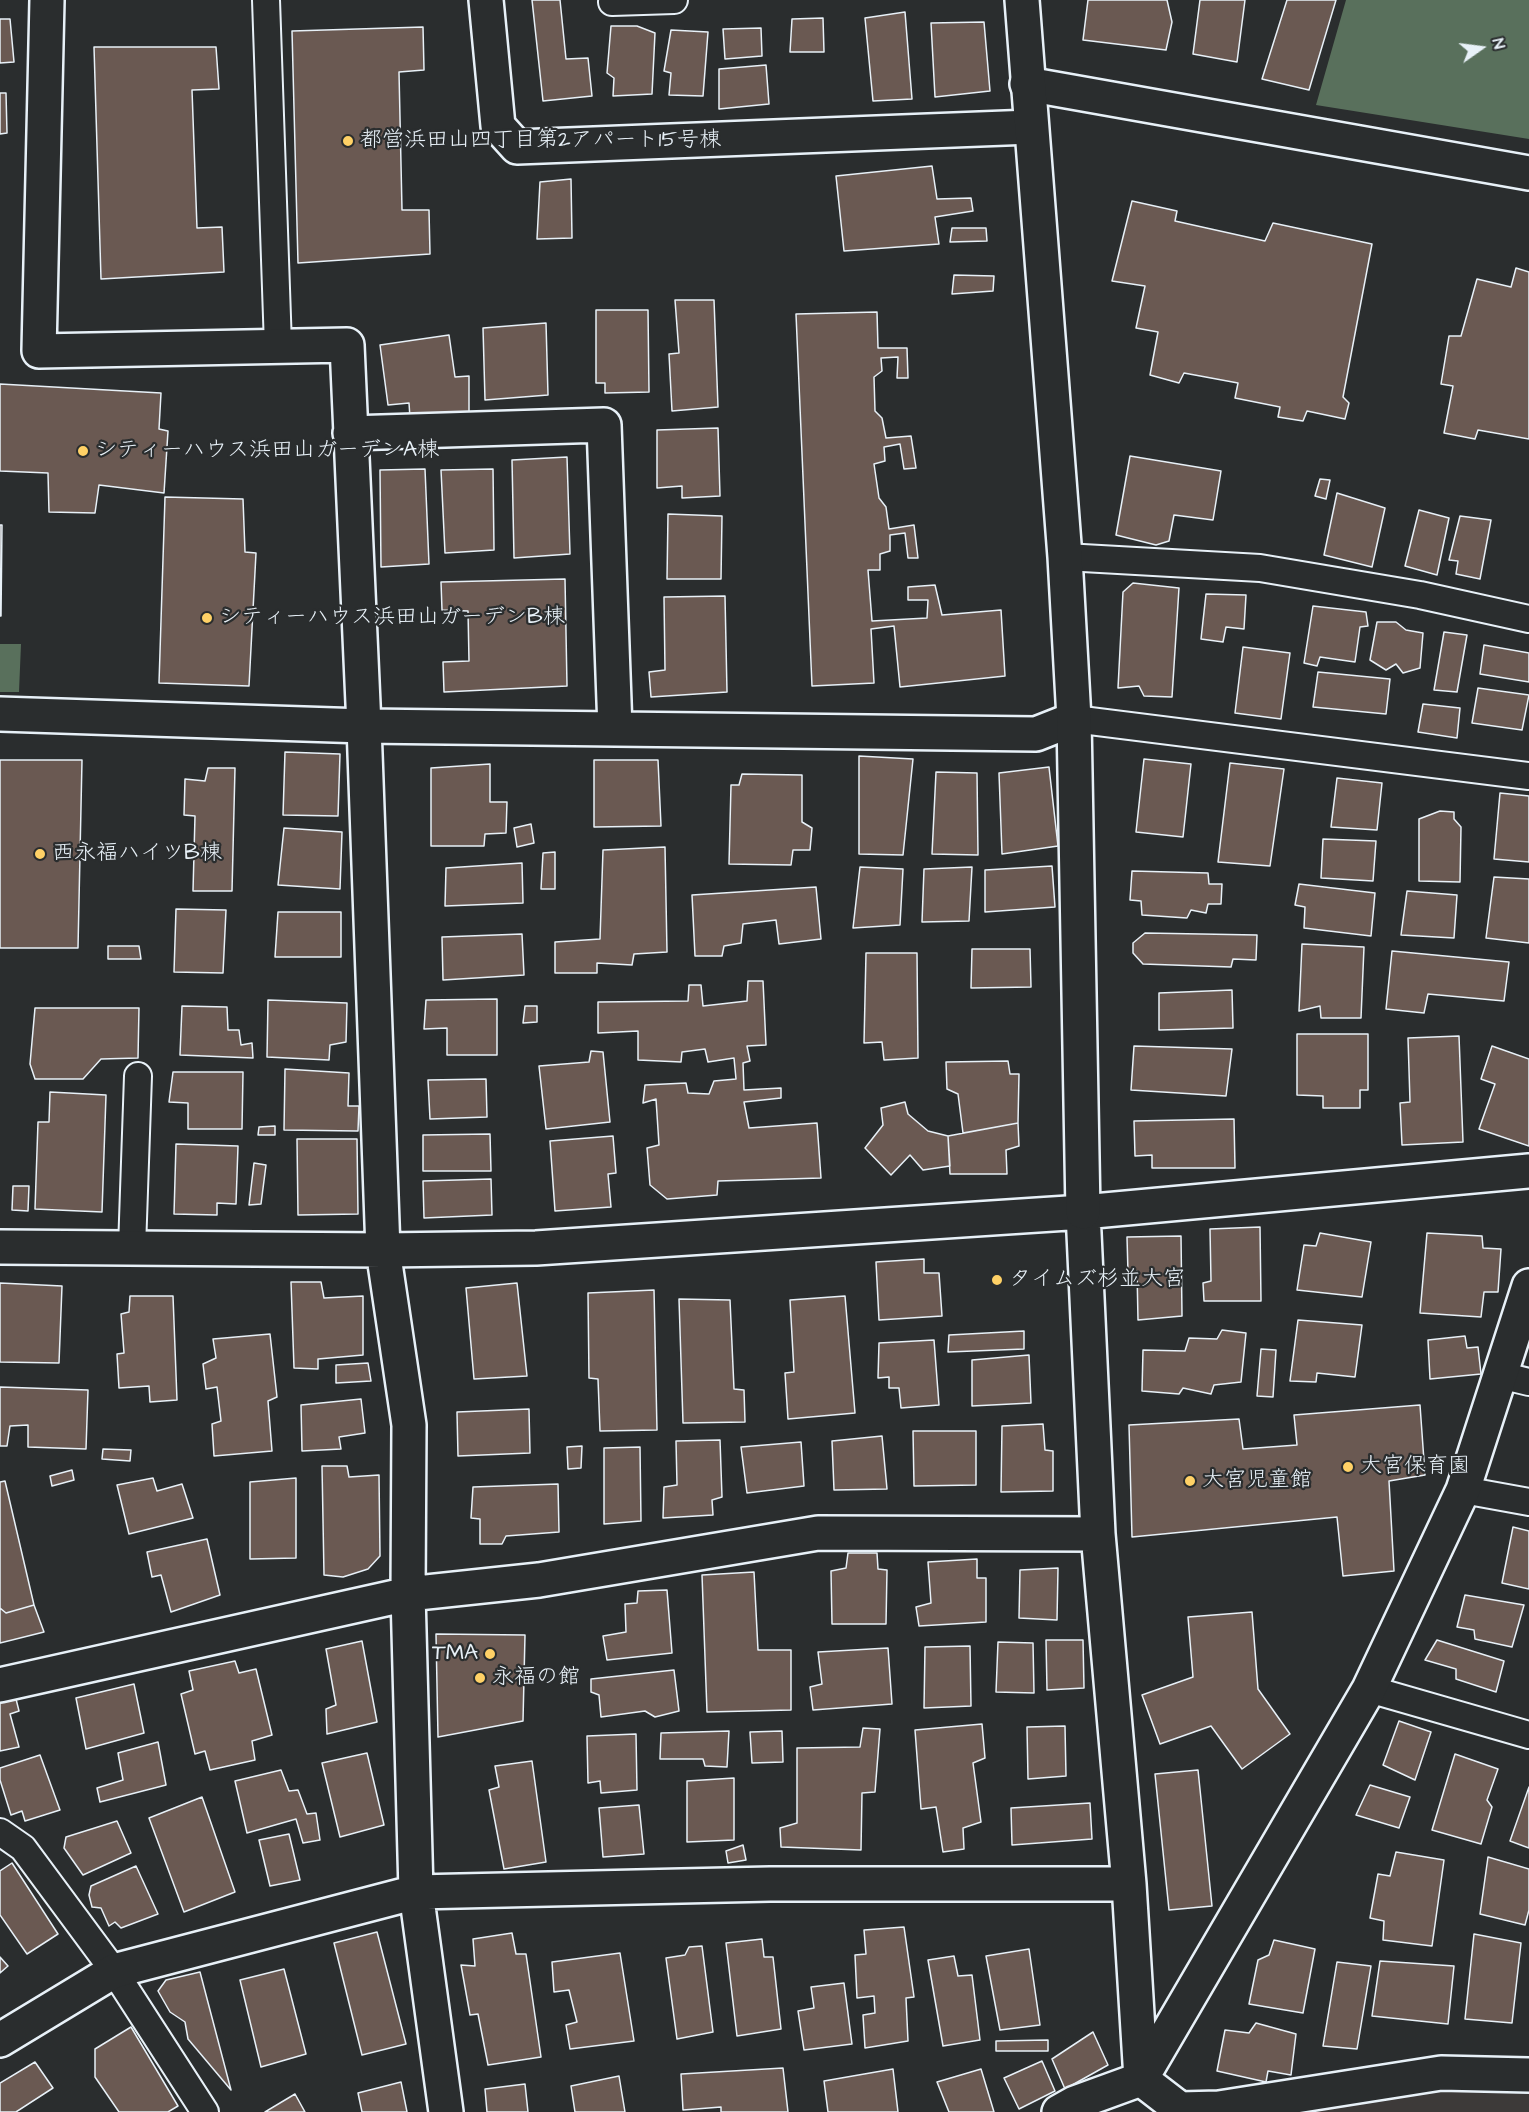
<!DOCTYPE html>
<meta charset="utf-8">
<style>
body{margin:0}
#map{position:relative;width:1529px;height:2112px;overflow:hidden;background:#2a2d2e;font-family:"Architects Daughter",sans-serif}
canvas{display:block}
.north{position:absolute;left:1451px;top:18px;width:60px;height:60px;-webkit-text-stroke:4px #2a2d2e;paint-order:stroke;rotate:76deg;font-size:16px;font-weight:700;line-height:24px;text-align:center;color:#e8f1f8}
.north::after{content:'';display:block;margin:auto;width:21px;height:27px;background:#e8f1f8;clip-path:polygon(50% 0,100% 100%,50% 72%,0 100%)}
</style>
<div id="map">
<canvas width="1529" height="2112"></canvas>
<div class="north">N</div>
</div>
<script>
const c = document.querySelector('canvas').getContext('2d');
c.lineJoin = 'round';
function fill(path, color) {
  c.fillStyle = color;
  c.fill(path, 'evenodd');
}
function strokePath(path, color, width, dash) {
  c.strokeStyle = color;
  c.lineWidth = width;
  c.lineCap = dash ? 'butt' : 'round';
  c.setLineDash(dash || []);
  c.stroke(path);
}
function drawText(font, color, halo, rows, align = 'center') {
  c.font = font + ' "Architects Daughter","Klee One",sans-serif';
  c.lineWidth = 4.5;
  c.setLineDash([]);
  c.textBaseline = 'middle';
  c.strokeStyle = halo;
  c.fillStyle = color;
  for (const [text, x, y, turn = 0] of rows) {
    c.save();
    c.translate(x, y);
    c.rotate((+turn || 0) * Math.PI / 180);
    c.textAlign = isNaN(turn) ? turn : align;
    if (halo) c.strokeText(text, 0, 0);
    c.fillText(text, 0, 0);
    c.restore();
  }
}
const built = new Path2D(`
 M1469,2084l60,3v25h-268z`);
const green = new Path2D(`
 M1346,0h183v139l-213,-34z
 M0,644h21l-2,48h-19z`);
const building = new Path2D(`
 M532,0h28l6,59 22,-1 4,38 -49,5z
 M1088,0h79l5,22 -6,28 -83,-10z
 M1200,0h45l-8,62 -44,-8z
 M1287,0h49l-27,90 -47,-11z
 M905,12l7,87 -39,2 -8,-83z
 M823,18l1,34h-34l2,-33z
 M0,19h10l4,43 -14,1z
 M984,22l6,69 -55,6 -4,-74z
 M611,26h26l18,7 -3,61 -39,2 1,-18 -7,-5z
 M423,27l1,43 -25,2 3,138h27l1,44 -132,9 -6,-232z
 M761,28l1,28 -37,3 -2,-30z
 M671,30l37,2 -5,64 -34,-1 2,-22 -7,-2z
 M94,47h122l3,42 -27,1 5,138 25,-1 2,45 -123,7z
 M766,65l3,39 -50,5v-40z
 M0,93h6l1,40 -7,1z
 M932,166l5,33 34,-1 2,13 -38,6 4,27 -95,7 -8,-75z
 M571,179l1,59 -35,1 3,-57z
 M1132,201l45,10 -2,10 90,20 8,-18 99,21 -29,153 6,6 -4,16 -38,-8 -4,10 -25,-4 2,-10 -45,-9 3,-15 -54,-10 -5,10 -29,-8 8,-43 -22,-4 9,-42 -33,-5z
 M952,228h34l1,13 -37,1z
 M1516,268l13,4v167l-51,-9 -3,9 -31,-6 9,-47 -12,-2 8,-48h12l16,-57 34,8z
 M954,275l40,1 -1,15 -41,3z
 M675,300h39l4,107 -46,4 -3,-57 10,-1z
 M596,310h52l1,82 -44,1v-10h-9z
 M877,312l1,36h29l1,30h-11l1,-21 -17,1 1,13 -8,6 1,34 7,7 4,20 25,-2 5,32 -12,1 -4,-25 -16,3 1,14 -11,3 5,34 7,9 3,22 25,-4 4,33h-10l-3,-25 -15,2v16l-10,3v16h-12l4,51 55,-3 1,-18h-20v-13l27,-2 7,30 59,-5 4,66 -105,11 -6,-61 -23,3 3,54 -62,3 -16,-372z
 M546,323l2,72 -63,5 -2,-72z
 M449,335l6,42 14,-1v37l-59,5 -1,-15 -21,2 -8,-60z
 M0,384l161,9 -2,36 9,2 -4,62 -65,-8 -4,28 -46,-1 -1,-39 -48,-2z
 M718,428l2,68 -38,2v-12l-25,2v-58z
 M1130,456l91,15 -8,49 -39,-5 -5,26 -13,4 -40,-10z
 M567,457l3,97 -56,4 -2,-98z
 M425,469l4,95 -48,3 -1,-97z
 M493,469l1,81 -49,3 -4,-83z
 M1320,479l10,1 -4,19 -11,-3z
 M1337,493l48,15 -13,59 -48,-12z
 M165,497l78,2 2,53 11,1 -7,133 -90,-3z
 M1419,510l30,8 -12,57 -32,-9z
 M668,514l54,2 -1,63h-54z
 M1460,516l31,4 -11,59 -24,-5 2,-13 -9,-1z
 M0,525h2l-1,91h-1z
 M565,579l2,107 -123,6 -1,-30 26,-1 -1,-50 -26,-1 -1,-28z
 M1133,583l46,5 -7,109 -28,-1 -5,-10 -21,2 5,-96z
 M1206,594l40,1 -2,34 -18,-2 -3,15 -22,-3z
 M725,596l2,96 -76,5 -2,-25 16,-2 -1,-73z
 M1313,606l53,6 2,14 -8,1 -5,35 -35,-5 -3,9 -13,-3z
 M1377,622h19l10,8 17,3 -3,35 -17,5 -7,-9 -10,6 -16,-10z
 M1444,632l23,3 -10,57 -23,-2z
 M1484,645l45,8v29l-49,-8z
 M1243,647l47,6 -9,66 -46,-6z
 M1318,672l72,7 -4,35 -73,-7z
 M1478,688l51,7 -7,35 -50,-7z
 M1423,704l37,4 -3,30 -39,-6z
 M285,752l55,2 -2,62 -55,-1z
 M859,756l54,3 -10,96 -44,-1z
 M1144,759l47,5 -8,73 -47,-5z
 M0,760h82l-4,188h-78z
 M594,760h64l3,66 -67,1z
 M1230,763l54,6 -14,97 -52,-4z
 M490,764v38h17l-1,31 -21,1 -1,12h-53v-78z
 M1049,767l9,79 -56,8 -3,-81z
 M208,768h27l-3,123h-39l2,-75 -11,-1 1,-36 20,2z
 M936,772l41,1 1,82 -46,-1z
 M742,774l60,1v47l10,6 -2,22h-17l-2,15 -62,-1 2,-79h8z
 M1337,778l45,5 -5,47 -46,-3z
 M1500,793l29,3v66l-35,-3z
 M1440,811l14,1v7l7,8 -1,55 -41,-1v-62z
 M531,824l3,19 -17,4 -3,-19z
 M284,828l58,4 -2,57 -62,-4z
 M1323,839l53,2 -3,40 -52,-3z
 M665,847l2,105 -33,2 -2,11 -35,-2v10h-42v-31l45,-3 3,-89z
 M555,852v37h-14l2,-36z
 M522,863l1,40 -78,3 1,-38z
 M1052,866l3,41 -70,5v-42z
 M860,867l43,2 -3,56 -47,3z
 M972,867l-3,54 -47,1 2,-53z
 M1132,871l76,2 1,11h13l-1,20h-13l-2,9 -15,-3 -4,8 -45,-3 -1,-14 -11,-1z
 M1494,877l35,2v64l-43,-5z
 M1299,884l76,9 -4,43 -67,-8 1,-21 -10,-2z
 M816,887l5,52 -42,5 -3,-24 -33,4 -2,19 -17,3 -2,10h-27l-3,-61z
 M1407,891l50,4 -3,43 -53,-3z
 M176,909l50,1 -3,63 -49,-1z
 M278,912h63v45h-66z
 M1145,933l112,2 -1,25 -23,-1 -2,8 -88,-3 -10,-11v-10z
 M522,934l2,41 -81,5 -1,-43z
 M1302,944l62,3 -3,71h-40l-1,-12 -21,5z
 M108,946h31l2,13h-33z
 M972,949h58l1,38 -60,1z
 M1392,951l117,11 -5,39 -76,-7 -4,19 -38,-4z
 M866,953h51l1,105 -34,2 -2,-18 -18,1z
 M748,981h15l3,64 -19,1 3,15 -7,2 1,27 37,-2v10l-37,4 5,26 68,-5 4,55 -103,3 -1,14 -50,4 -17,-14 -3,-37 12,-3 -3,-46 -13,4 2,-18 41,-2 2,10 21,1 5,-13 22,-2 -2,-21 -26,4 -3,-13 -23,3 -1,10 -43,-2v-29l-40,2v-31l90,-1 1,-16h12l2,21 44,-5z
 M1232,990l1,38 -74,2v-37z
 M497,999v56h-50v-27l-23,1 2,-29z
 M268,1000l79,3 -1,39 -16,3 -1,15 -62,-3z
 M182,1006l45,1 1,23h11l2,15 11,-2 1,15 -73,-3z
 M525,1006h12v16l-14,1z
 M35,1008h104l-1,50 -37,1 -18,20h-48l-5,-15z
 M1297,1034h71v56h-8v18h-37v-12l-26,-1z
 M1459,1036l4,106 -61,3 -2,-42 10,-1 -2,-64z
 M1134,1046l98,3 -6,47 -95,-6z
 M1492,1046l37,13v87l-50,-17 16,-45 -14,-5z
 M591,1051l12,1 7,70 -64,7 -7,-63 50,-4z
 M1008,1061l2,13h9l-1,49 -55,10 -5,-39 -11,-5 -1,-27z
 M285,1069l64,4 -1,33h11l-1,25 -74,-1z
 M173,1072h70l-1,57h-54v-26l-19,-1z
 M486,1079l1,38 -57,2 -2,-39z
 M50,1092l56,3 -4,117 -67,-3 3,-87h11z
 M905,1102l3,12 20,17 20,5 2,30 -27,4 -13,-15 -19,20 -26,-27 18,-23 -2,-17z
 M1234,1119l1,49h-83v-13l-17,1 -1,-35z
 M1018,1123l1,23 -13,4 1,24h-57l-2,-38z
 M275,1126v9h-17l1,-8z
 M490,1134l1,37h-68v-36z
 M613,1136l3,37 -8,1 3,33 -56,4 -5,-70z
 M297,1139h60l1,75 -60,1z
 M176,1144l62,2 -2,58 -19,-1v12l-43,-1z
 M254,1163l12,2 -5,39 -12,1z
 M491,1179l1,36 -68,3 -1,-37z
 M13,1186h16l-1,25 -16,-1z
 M1260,1227l1,74h-57l-1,-18 8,-2 -1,-52z
 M1320,1233l51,9 -9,55 -65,-7 7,-45 12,1z
 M1427,1233l55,3 1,12 18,1 -3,43h-14l-3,25 -61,-4z
 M1181,1236l1,80 -44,4 -1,-49 -9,2 -1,-36z
 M924,1259v14h15l3,43 -63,4 -3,-58z
 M291,1282h30l3,16 39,-2v59l-45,4v10l-24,-1z
 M0,1283l62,3 -3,77 -59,-1z
 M517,1283l10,93 -53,3 -8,-91z
 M654,1290l3,140 -57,1 -2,-52 -9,-1 -1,-85z
 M130,1296h43l4,104 -27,2 -1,-16 -30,2 -2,-34 7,-1 -3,-39 8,-2z
 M845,1296l10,117 -67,6 -3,-46 9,-1 -4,-72z
 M679,1299l51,1 4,89 10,1 1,32 -62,1z
 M1298,1320l64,5 -7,52 -38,-4 -1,9 -26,-1z
 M1222,1330l24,3 -5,49 -27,3 -3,9 -28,-6 -4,6 -37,-3 1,-41 42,1 4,-13 28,1z
 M1024,1331v18l-76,3 1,-17z
 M270,1334l7,63 -9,4 4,50 -58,5 -2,-32 9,-3 -4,-34 -11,2 -3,-25 13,-6 -3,-19z
 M1465,1336l2,12 11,-1 3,27 -51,5 -2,-39z
 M934,1340l5,65 -38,3 -2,-20h-10v-11l-11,1 1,-35z
 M1261,1349l15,1 -3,47 -16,-1z
 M1029,1355l2,48 -59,3v-46z
 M368,1363l3,18 -35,2v-18z
 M0,1387l88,3 -2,59 -58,-2v-22l-18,1 -3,20h-7z
 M361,1399l4,34 -26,4 2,12 -39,2 -1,-46z
 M1420,1405l5,70 -36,6 5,90 -51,5 -6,-59 -205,20 -3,-112 110,-6 4,30 54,-4 -3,-30z
 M529,1409l1,44 -72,3 -1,-44z
 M1043,1424l2,26 8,1v40l-52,1 1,-66z
 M913,1431h63v54l-62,1z
 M882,1436l5,53 -53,1 -2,-49z
 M720,1440l2,57 -10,3 1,15 -50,3 1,-31 13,-2 -1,-44z
 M801,1442l3,44 -57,7 -6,-46z
 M582,1446l-1,22 -13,1 -1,-22z
 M640,1447l1,74 -37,3v-76z
 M103,1449l28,1 -1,11 -28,-2z
 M322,1466h25l2,11 30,-2 1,81 -12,13 -25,8 -19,-2z
 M72,1470l2,10 -22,6 -2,-10z
 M153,1478l4,13 25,-7 11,34 -64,16 -12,-49z
 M296,1478v80l-46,1v-77z
 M5,1481l29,124 -28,8 -6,-5v-126z
 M558,1484l1,48 -53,4 -4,8h-22v-25l-9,-1 2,-31z
 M1513,1527l16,4v58l-27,-6z
 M207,1539l13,56 -49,17 -10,-37 -9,2 -5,-25z
 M848,1553h29l1,16 9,1 -1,54h-54l-1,-53 15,-3z
 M977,1559v19h9v44l-67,4 -3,-19 15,-4 -3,-41z
 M1058,1568l-1,52 -38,-2 1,-48z
 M754,1572l4,78h33v60l-84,2 -5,-137z
 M667,1590l5,63 -65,7 -4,-24 23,-4 -1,-28 12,-1 1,-12z
 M1465,1595l59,10 -12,42 -37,-8 -1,-9 -17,-3z
 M34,1605l10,27 -44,11v-35l6,5z
 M1252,1612l6,77 32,45 -48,35 -31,-43 -51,18 -18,-49 51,-18 -5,-60z
 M436,1634l89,1 -2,86 -85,16z
 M1046,1640h37l1,48 -37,2z
 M1437,1640l67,21 -8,31 -40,-13v-10l-31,-9z
 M362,1641l15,81 -50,12 -1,-25 10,-4 -10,-56z
 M998,1642l35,1 1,50 -38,-1z
 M970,1646l1,60 -47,2 1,-61z
 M888,1648l4,56 -79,6 -3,-23 12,-3 -4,-32z
 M235,1661l4,12 17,-4 16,66 -20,6 3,19 -45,10 -5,-19 -10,3 -14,-60 12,-4 -4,-19z
 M674,1670l5,41 -24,6 -10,-6 -44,6 -2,-22 -8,-3v-13z
 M134,1684l10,49 -58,16 -10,-51z
 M16,1699l3,12 -9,3 9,33 -19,4v-48z
 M1399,1721l32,11 -16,48 -32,-15z
 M982,1724l3,34 -12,5 8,59 -18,6 1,21 -21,3 -7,-45 -15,2 -6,-79z
 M1065,1726l1,50 -38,3 -1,-52z
 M863,1728l17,1 -5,63 -13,1 -1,57 -80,-3 -1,-19 17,-5v-75l63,-1z
 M729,1731l-2,36 -22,-1 -2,-7h-43l1,-26z
 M782,1731l1,31 -31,1 -2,-31z
 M636,1734l1,56 -36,3 -1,-12 -12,2 -1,-47z
 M158,1742l8,43 -66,17 -3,-14 26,-8 -5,-27z
 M367,1753l17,72 -44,12 -18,-74z
 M1455,1754l43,15 -11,31 5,7 -11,37 -49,-14z
 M40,1755l20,55 -35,11 -3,-10 -11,4 -11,-35v-12z
 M532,1761l14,101 -42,7 -15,-79 10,-3 -4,-21z
 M281,1770l8,21 9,-1 9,24 9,-1 4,27 -17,3 -7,-24 -49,14 -12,-52z
 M1198,1770l14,136 -43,4 -14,-136z
 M734,1778v62l-47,2v-61z
 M1370,1785l40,12 -11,31 -43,-13z
 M1529,1787v61l-19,-7z
 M202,1797l33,95 -51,20 -35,-94z
 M1090,1803l2,36 -80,6 -1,-37z
 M639,1805l5,49 -41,3 -4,-49z
 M117,1821l14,32 -48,22 -19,-27 2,-11z
 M289,1834l11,46 -30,6 -11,-46z
 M743,1845l3,15 -18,3 -2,-12z
 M1396,1852l48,8 -12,86 -49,-6 1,-19 -14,-3 8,-44 12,2z
 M1488,1857l41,12v41l-4,15 -45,-11z
 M12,1863l46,71 -31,20 -27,-39v-44z
 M136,1866l22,48 -37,14 -6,-6 -6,4 -8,-18 -9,-1 -3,-12 2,-9z
 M904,1927l10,70 -8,1 2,43 -43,7 -2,-33 12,-2 -1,-17 -17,2 -2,-43 11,-1 -2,-24z
 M377,1932l29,112 -44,11 -28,-112z
 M512,1933l4,21h10l15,103 -53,8 -10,-51 -8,1 -9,-50 14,1 -2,-27z
 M1474,1934l47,9 -9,80 -47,-4z
 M762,1939l2,18h9l8,72 -44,7 -11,-93z
 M1274,1940l41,9 -12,64 -54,-9 9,-44 11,-5z
 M702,1946l11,86 -36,7 -11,-81 19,-3 4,-8z
 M1029,1949l11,76 -40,5 -14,-74z
 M620,1953l14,88 -64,8 -4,-24 11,-3 -8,-32 -15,2 -2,-30z
 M954,1956l4,20 14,-1 8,65 -37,6 -15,-86z
 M0,1957l8,9 -8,7z
 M1380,1961l74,5 -6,58 -76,-8z
 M1337,1962l34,4 -14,83 -34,-3z
 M284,1969l22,85 -45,13 -21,-87z
 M200,1972l31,118 -43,-51 -3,-17 -15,-10 -12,-21 8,-11z
 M844,1983l8,61 -48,6 -6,-39 16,-3 -3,-21z
 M1256,2023l40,11 -5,41 -23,-4 -2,11 -49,-11 8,-41 24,3z
 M131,2027l47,79 -10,6h-49l-24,-35v-28z
 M1093,2032l15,33 -43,24 -13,-30z
 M1048,2040v11h-52v-10z
 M1042,2061l13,30 -36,18 -15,-31z
 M35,2062l18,26 -37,24h-16v-29z
 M783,2068l5,44h-67v-5l-38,3 -2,-36z
 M893,2069l5,43h-70l-4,-31z
 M981,2069l13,43h-45l-12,-30z
 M619,2076l6,36h-50l-4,-26z
 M401,2082l6,30h-45l-4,-19z
 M525,2084l3,28h-41l-2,-23z
 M295,2094l10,18h-40z`);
const service = new Path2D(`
 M266,0l12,346
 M612,2l62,-2
 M1065,557l195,11 160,27 109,24
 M1074,719l455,57
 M132,1248l6,-172
 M1500,1375l29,7
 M1463,1490l66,12
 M1369,1689l160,46
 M0,1832l23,16 91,123 91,141`);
const minor = new Path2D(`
 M47,0l-8,351 308,-6 17,381 19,524 26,175 -1,169 8,298 30,220
 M486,0l12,126 19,21 514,-20
 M1027,84l502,89
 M350,433l254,-8 11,304
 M0,714l364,12 672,8 38,-15
 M1083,1212l15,322 31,350 12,195 39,30 39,-1 222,-35 88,2
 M0,1247l383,3 153,-2 547,-36 446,-41
 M0,1685l408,-91 131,-14 279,-47 280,1
 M0,2040l114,-69 302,-79 354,-8h359
 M1059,2112l16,-9 66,-24 228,-390 94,-199 66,-204`);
const tertiary = new Path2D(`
 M1022,0l43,557 9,162 9,493`);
const markers = [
 [348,141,6,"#ffd166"],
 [83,451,6,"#ffd166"],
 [207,618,6,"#ffd166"],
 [40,854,6,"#ffd166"],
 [997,1280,6,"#ffd166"],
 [1348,1467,6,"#ffd166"],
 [1190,1481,6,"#ffd166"],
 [490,1654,6,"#ffd166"],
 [480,1678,6,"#ffd166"]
];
const poiNames = [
 ["都営浜田山四丁目第2アパート15号棟",360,141],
 ["シティーハウス浜田山ガーデンA棟",95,451],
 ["シティーハウス浜田山ガーデンB棟",219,618],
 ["西永福ハイツB棟",52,854],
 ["タイムズ杉並大宮",1009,1280],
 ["大宮保育園",1360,1467],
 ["大宮児童館",1202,1481],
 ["TMA",478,1654,"right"],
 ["永福の館",492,1678]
];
fill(built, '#3d3a39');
fill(green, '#59705c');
fill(building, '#6a5952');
strokePath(building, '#e8f1f8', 1.5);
strokePath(service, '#e8f1f8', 30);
strokePath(minor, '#e8f1f8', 38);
strokePath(tertiary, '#e8f1f8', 38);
strokePath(service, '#2a2d2e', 26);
strokePath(minor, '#2a2d2e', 33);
strokePath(tertiary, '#2a2d2e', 33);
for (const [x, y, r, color] of markers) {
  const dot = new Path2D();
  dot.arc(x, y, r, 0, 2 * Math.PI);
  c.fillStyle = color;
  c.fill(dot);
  strokePath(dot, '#2a2d2e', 2);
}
drawText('22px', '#e8f1f8', '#2a2d2e', poiNames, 'left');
</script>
